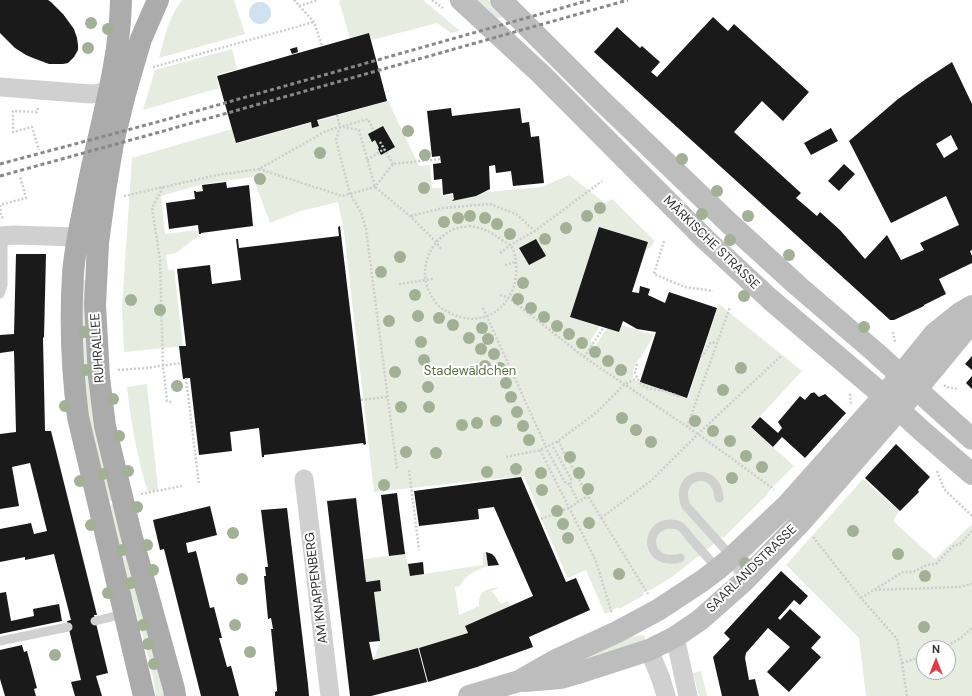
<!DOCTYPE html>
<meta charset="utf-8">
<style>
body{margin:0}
#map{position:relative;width:972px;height:696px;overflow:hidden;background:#fff;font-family:"DM Sans",sans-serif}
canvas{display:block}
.north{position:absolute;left:916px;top:640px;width:40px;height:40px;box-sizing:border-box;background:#fff;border:1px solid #adadad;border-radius:50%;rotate:0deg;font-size:11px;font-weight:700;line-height:16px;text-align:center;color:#333}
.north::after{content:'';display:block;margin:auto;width:14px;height:18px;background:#e63946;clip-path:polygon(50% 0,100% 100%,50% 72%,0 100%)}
</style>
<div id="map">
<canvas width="972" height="696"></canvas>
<div class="north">N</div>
</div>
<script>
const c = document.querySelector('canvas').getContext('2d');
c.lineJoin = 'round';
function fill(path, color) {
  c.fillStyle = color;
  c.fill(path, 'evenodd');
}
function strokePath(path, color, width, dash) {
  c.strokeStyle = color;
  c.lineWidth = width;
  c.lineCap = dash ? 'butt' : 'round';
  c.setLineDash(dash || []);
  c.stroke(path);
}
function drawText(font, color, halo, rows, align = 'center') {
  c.font = font + ' "DM Sans",sans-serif';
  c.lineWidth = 4;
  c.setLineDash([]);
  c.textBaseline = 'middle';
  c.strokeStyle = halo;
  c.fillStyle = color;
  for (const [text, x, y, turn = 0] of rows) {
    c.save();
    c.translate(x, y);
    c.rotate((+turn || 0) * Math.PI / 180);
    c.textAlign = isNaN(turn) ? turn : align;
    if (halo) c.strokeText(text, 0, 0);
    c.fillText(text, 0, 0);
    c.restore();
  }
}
const green = new Path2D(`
 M182,0h52l11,34 -86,24c5,-21 10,-41 23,-58z
 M341,0h82l37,31 -9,2 -14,-10 -65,17 -3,-7 -19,5 -11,-37z
 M474,0h14l19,16 -11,3z
 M232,49l5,20 -21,6 3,13 -76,22 12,-40z
 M388,101l31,65 11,-1 2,23h9l1,8 100,-9 27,-12 36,28 7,-4 42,41c-1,6 -3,8 -9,10l3,-8 -49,-15 1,99 -10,15 5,5 12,-18 12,4 2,-7 33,10 -13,22 -5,6 -3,7v8l-2,1 57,19c10,-32 21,-63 31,-94l83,67 -52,56 44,39 -27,27 1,1 -45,44 -2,-1 -12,11 -37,29 -21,13h-1l-7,3 1,2 -25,14 -1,-2 -13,7 -19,-44 -18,8 -29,-64 2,-1 -2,-4h-1l-14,-33 -40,4 -110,12 -30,-261 -6,-29 -37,9 -31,12 -17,-46 -50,7 -42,12 4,38 32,-4 1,6 -22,17 -10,2 2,15 6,-1 9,77 -59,6 -2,-44 10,-150 100,-29 4,15z
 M83,280h3l27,220 -7,2 -17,-75 -8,-74z
 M147,384l11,106 -10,2c-11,-34 -17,-70 -21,-105z
 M863,479l36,32 -6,10 42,38 37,-35v172h-106l-7,-58 -73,-73zM924,648h24v24h-24z
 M115,504l52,192h-11l-5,-30 -44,-161z
 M486,552l2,14c-12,4 -22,8 -28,20l-5,1 4,28 20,-9c-1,-16 8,-17 21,-19l-8,4 9,13 7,-3 2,5 -45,20 3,7 -43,14 -52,13 7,-16 -6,-52 7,-1 -1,-10 -14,1 -2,-23 41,-5 3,10 2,12 73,-11v-12z
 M644,635l3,8 -89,28 66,-33z
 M701,671l6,25h-8l-6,-23z`);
const water = new Path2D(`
 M249 13a11 11 0 1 1 22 0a11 11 0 1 1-22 0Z`);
const building = new Path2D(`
 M0,0h48l3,2 12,12 11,15 3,9 1,7v5l-4,7 -6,6 -5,1h-14l-16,-6 -7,-3 -11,-7 -15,-15z
 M713,17l15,14 6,-7 75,68 -26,29 -21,-20 -28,31 67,61 -5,5 21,18 3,-4 20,18 25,29 22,-24 14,25 23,-10 -4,-7 39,-18 -13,-29 -55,27 -42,-82 49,-42 28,-20 26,-17 20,42v146l-2,1 2,5v7l-33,16 7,15 -22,11v1l-30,14h-4l-296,-268 23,-25 23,21 2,-2 18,16 -9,10 6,5zM951,135l7,14 -14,9 -8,-14z
 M369,33l18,68 -70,19 2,6 -7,2 -1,-6 -75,21 -19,-67z
 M297,47l1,5 -6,2 -2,-5z
 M451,108l1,8 68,-8 2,15 7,-1 2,15 8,-1 5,47 -31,3 -2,-15 -15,2 -1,-8 -6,1 1,23 -14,7 -24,5 2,-2 -1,-6 -10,2 -1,-16 -8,1 -1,-16 8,-1 -1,-7 -8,1 -5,-46z
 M383,126l12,21 -14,8 -3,-6 1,-1 -4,-8 -3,2 -4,-8z
 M831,128l7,13 -27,14 -7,-12z
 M844,164l11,10 -16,17 -11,-10z
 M226,182l1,6 22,-3 4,41 -52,7v1h-2l-1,-9 -29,4 -3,-26 29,-4 -1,-8h2v1l7,-1 -1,-6z
 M340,226l26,218 -2,1 -1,-2 -99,12v2h-2l-3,-29 -29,4 2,19 -33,4 -9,-77 -7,1 -2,-16 -2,-17h7l-9,-77 33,-4 2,19 29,-4 -5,-41h2l1,9 100,-12 -1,-9z
 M599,227l49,15 -16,50 7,1 1,-7 10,3 -2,6 17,8 4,-11 48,16 -30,90 -47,-16 16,-50 -19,-3 -14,-8 -4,11 -49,-15z
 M536,239l10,17 -17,9 -10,-17z
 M16,254h30l-2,83 -1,1 2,93h6l46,184h-3l14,58 -12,3 6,20h-27l-4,-14 10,-2 -14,-59 4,-1 -17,-66 -29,6v-3l-25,5v-33l31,-6 3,11 13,-3 -17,-68 -18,4 7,39 -19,3v-75l16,-2 -2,-81 -14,2v-18l14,-1z
 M972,356v14l-7,-6z
 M972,376v13l-6,-6z
 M814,392l5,5 6,-3 21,19 -41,45 -23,-21 -9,10 -22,-20 9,-10 18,16 4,-5 -4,-6 22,-26 5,4 6,-7h2z
 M896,444l34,33 -12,13 1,2 -19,19 -35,-33z
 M521,477l45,105 10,-4 14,32 -61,27 4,10 -56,20 -49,15 -9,-34 49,-15 -3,-7 68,-30 -39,-89 -16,2 1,10 -60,7 -5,-35z
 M397,493l8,61 -16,2 -8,-61z
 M356,498l10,84 14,-2 1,11 -7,1 6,49 -11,1 4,18 45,-12 9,34 -56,14h-21l-23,-195z
 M210,506l7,29 -31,8 2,10 8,-2 14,57 4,-1 8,31h-3l8,29 4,-1 8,30h-38l-37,-147 -4,1 -7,-30z
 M287,508l21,176 1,12h-34v-4l2,-1v-3l-6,-59h2l-2,-11 -3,1 -4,-43h2l-1,-9h3l-7,-57z
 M486,552l6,2 3,3 4,8 -11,1z
 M423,562l1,12 -14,2 -2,-12z
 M781,571l27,25 -8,9 -6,-5 -16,18 2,2 10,-11 31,28 -10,11 10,9 -32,35 -22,-20 23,-25 -22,-19 -22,25 -1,5 4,22 6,-1 4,17h-37l-9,-39 17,-18 -6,-6z
 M6,592l5,29 23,-5 -1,-7 26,-5 3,17 -62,13v-41z
 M22,645l2,7 3,-1 10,37 -3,1 2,7h-31l-5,-17v-29z`);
const path = new Path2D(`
 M294,0l20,22 8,24
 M432,0l11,8
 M299,6l19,-6
 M153,67l161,-45
 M38,108l-1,4 -24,-1v21l19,-5 7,23
 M337,115l3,12 -4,13 14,54 11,18 5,17 31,240
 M343,127l16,3 16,57 35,29 26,26 5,7
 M380,142l13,22
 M367,160l17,-11
 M259,169l83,27 33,-9 18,-23 48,-5
 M163,187l-11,21 8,52 3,106 4,35 4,1
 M124,196l93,-21 42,-6 67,-38 42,-12 6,12
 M411,216l32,-8 47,-4 26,10 19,17
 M3,218l-2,-2 -1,-11 26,-7 -6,-22
 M469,226c15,2 20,5 33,14 2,2 6,3 8,5 8,9 7,30 4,41 -10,30 -39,41 -66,26 -3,-2 -8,-4 -10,-7 -23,-25 -14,-62 16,-76 4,-2 10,-2 15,-3z
 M664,241l-10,33 31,13 28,4
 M500,253l10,-8 25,-14 67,-50
 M505,265l11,-3
 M399,284l34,-5
 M500,295l9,3 75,59 114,77 73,53 3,3
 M483,308l63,139
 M893,332l2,10
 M701,355l2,1 8,-14 6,1
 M584,357l20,-30
 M637,364l-2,9 2,5 4,6 7,4 16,3 17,6
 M118,370l28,-2 35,-5
 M186,378l13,107
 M944,385l2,2 13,2
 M851,394l-1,1 1,9
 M361,400l27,-3
 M687,427l43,-120
 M558,441l30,55 60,98
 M553,447l18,32 -1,6 8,17
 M540,450l56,111 16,53
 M547,450l18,32 5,3
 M506,457l34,-7 18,-9 39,-29 28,-28 12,-6
 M409,470l10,80
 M937,471l7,18 28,27
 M141,494l41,-8
 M601,518l51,-38 46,-46 83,-78
 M541,519l28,-11 19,-12
 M813,537l48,61 36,41 5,24 5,33
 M875,590l84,-3 13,-3
 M861,598l42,-26h10l14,-7 9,-1 17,-18 7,-2 12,-13
 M944,648l18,-11 10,-9
 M902,663l22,-7`);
const lane = new Path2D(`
 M0,294l3,-9v-49
 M719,498c-2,-35 -47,-24 -33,8l46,51 11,25
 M680,558c-33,9 -38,-31 -11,-34 4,0 9,0 12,3 4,3 7,8 10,12 9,10 18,20 27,30
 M95,621l29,-7
 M0,641l68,-14`);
const street = new Path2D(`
 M0,87l91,7 18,-2
 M0,236l14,-1 64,2
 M304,479l26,217
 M675,637l13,59
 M649,650l12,29 5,17`);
const secondary = new Path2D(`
 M461,0l80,74 164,165 66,61 113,96 38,35 50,43
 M501,0l101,101 128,123 68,62 77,66 97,87
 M524,681l37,-3 17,-5 71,-23 26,-13 25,-17 43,-38 58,-60 115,-132 56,-68
 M469,696l50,-15 35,-20 63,-29 41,-22 44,-29 16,-12 14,-12 55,-52 97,-109 51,-63 25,-20 12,-7`);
const primary = new Path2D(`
 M121,0c-1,64 -22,129 -34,191 -5,27 -12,55 -14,83 -3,48 -1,95 5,143l66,279
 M158,0l-17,39 -16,55 -12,49 -8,48 -7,52 -3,62 4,72 6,49 26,108 43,155 1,7`);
const rail = new Path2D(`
 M0,164l161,-43 429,-121
 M0,176l160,-44 468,-132`);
const trees = [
 [91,23],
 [108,29],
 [88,48],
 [408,131],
 [320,153],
 [425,155],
 [682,159],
 [260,179],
 [424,188],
 [717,191],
 [600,208],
 [702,214],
 [470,216],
 [587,216],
 [748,216],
 [458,218],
 [485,218],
 [444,222],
 [497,224],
 [566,228],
 [510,234],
 [545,239],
 [730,240],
 [789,255],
 [400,257],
 [381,272],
 [523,283],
 [415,295],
 [744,296],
 [518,299],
 [131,300],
 [531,308],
 [160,310],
 [418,316],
 [544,317],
 [439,318],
 [389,321],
 [453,325],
 [557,326],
 [864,327],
 [482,328],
 [84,332],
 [569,334],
 [469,338],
 [488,339],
 [421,342],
 [582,343],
 [481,349],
 [595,352],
 [494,354],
 [424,360],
 [608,361],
 [485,366],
 [500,368],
 [741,368],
 [86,370],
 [621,370],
 [395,372],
 [506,383],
 [177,386],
 [428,387],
 [723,390],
 [511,397],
 [113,399],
 [65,406],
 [401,407],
 [429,407],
 [517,412],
 [622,418],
 [496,421],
 [695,421],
 [477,423],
 [462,425],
 [523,426],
 [636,430],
 [713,431],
 [119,436],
 [529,440],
 [730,441],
 [651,442],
 [406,452],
 [436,453],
 [746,456],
 [570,457],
 [762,467],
 [516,469],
 [128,471],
 [487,472],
 [541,473],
 [579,473],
 [103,474],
 [732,478],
 [80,481],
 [384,485],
 [588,489],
 [542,490],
 [137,507],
 [557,511],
 [589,523],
 [563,524],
 [91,525],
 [853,531],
 [233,533],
 [568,538],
 [147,545],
 [122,550],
 [898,554],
 [745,563],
 [153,570],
 [619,574],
 [925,576],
 [242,579],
 [131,583],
 [108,593],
 [143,625],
 [235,625],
 [924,627],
 [148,644],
 [250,652],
 [55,655],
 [154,664]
];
const streetNames = [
 ["MÄRKISCHE STRASSE",711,243,44],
 ["RUHRALLEE",98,348,-94],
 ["SAARLANDSTRASSE",752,569,-44],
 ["AM KNAPPENBERG",317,588,-97]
];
const parkNames = [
 ["Stadewäldchen",470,372]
];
fill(green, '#e6ecdf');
fill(water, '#cfe2ee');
fill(building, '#1a1a1a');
strokePath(path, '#cdcdcd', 2.5, [2, 2]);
strokePath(lane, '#d0d0d0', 9);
strokePath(street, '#d0d0d0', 19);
strokePath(secondary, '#bdbdbd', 22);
strokePath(primary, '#ababab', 22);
strokePath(rail, '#888', 3, [4, 3]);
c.fillStyle = '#a2b095';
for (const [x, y] of trees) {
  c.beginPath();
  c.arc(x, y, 6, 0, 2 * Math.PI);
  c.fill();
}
drawText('13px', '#333', '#fff', streetNames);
drawText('13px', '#56703f', '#fff', parkNames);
</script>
